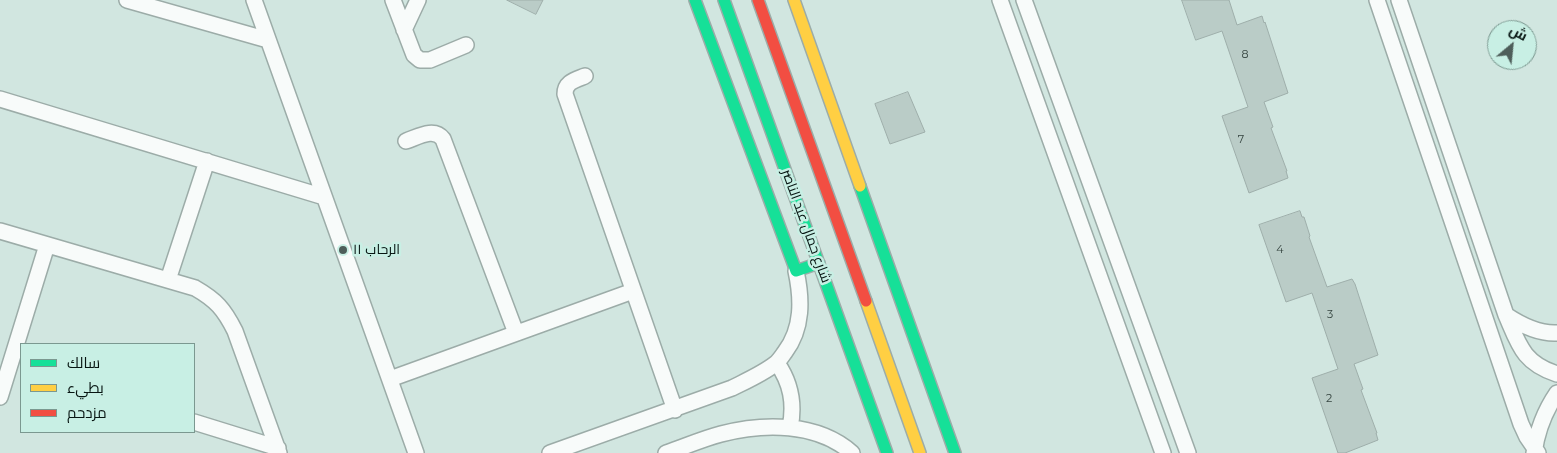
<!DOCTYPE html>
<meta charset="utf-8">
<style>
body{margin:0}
#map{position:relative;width:1557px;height:453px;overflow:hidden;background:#d1e6e0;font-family:Montserrat,Cairo,sans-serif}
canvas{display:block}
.legend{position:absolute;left:20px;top:343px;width:175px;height:90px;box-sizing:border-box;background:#c8efe4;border:1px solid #7b9890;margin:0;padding:6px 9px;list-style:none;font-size:15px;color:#071512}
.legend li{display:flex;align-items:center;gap:10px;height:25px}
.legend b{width:25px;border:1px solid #7b9890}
.north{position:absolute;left:1487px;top:20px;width:50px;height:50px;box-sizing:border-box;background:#c8efe4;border:1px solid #7b9890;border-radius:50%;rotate:28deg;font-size:14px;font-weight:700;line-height:20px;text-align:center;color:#071512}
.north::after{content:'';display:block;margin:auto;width:18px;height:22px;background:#4e5e5a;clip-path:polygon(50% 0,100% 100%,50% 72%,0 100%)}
</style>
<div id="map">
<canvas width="1557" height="453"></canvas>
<ul class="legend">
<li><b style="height:6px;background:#16e098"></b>سالك</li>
<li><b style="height:6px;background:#ffcf43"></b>بطيء</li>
<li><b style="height:6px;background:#f24e42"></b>مزدحم</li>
</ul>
<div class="north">ش</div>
</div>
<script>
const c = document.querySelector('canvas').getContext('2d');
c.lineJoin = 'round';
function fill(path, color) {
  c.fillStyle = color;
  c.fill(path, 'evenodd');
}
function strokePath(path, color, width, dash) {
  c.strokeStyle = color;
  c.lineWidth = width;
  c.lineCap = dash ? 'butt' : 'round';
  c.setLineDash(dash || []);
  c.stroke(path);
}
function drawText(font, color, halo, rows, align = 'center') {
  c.font = font + ' Montserrat,Cairo,sans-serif';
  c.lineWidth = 5;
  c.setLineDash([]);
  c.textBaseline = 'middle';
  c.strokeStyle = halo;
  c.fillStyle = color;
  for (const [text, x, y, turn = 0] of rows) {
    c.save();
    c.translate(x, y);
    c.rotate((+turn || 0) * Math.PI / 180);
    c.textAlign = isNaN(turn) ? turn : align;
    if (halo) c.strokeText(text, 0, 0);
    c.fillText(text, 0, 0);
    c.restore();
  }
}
const building = new Path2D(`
 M507,0h36l-7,14z
 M1182,0h47l8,25 25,-9 2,7 1,-1 23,71 -24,9 9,25 -2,1 16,43h-1l2,7 -39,15 -27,-77 26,-9 -26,-76 -26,9z
 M908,92l17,40 -35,12 -15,-40z
 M1300,211l2,6h2l6,19 -1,1 18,50 25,-8 3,5 23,71 -24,9 9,25 -2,1 16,43h-1l2,7 -33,13h-7l-26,-75 26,-9 -26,-76 -26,9 -27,-77z`);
const street = new Path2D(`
 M127,0l141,40
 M254,0l162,453
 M393,0l21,55 6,5h10l36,-15
 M1000,0l163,453
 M1024,0l164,453
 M1377,0l144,424 6,13 11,16
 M1399,0l107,315c13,30 17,48 51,59
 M404,30l14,-30
 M585,76c-10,4 -20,6 -20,18l110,316
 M0,99l324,98
 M406,141c12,-4 28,-14 37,-2l73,194
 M0,231l195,57c21,12 29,21 40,43l44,122
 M168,280l39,-119
 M1506,315c15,10 32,19 51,18
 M777,363c14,20 18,40 13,65
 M390,379l243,-88
 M0,397l47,-152
 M194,422l84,26
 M550,453l182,-65c14,-7 30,-14 43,-24 4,-3 7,-8 10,-12 18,-24 17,-53 11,-81
 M666,453c18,-6 36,-14 55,-19 42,-11 96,-12 131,19
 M1534,453c3,-22 10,-41 23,-60`);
const fast = new Path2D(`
 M695,0l101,271 23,-8
 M724,0l163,453
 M860,186l95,267`);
const slow = new Path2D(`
 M794,0l66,186
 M866,301l54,152`);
const jam = new Path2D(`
 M758,0l108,301`);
const markers = [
 [343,250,5,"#4e5e5a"]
];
const numberNames = [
 ["8",1245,55],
 ["7",1241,140],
 ["4",1280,250],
 ["3",1330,315],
 ["2",1329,399]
];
const streetNames = [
 ["شارع جمال عبد الناصر",806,226,70]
];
const poiNames = [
 ["الرحاب ١١",353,250]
];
fill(building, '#baccc7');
strokePath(building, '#9eaeaa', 1);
strokePath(street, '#9caca8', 18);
strokePath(fast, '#9caca8', 14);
strokePath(slow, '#9caca8', 14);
strokePath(jam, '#9caca8', 14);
strokePath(street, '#f8fbfa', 15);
strokePath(fast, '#16e098', 11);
strokePath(slow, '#ffcf43', 11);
strokePath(jam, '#f24e42', 11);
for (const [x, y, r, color] of markers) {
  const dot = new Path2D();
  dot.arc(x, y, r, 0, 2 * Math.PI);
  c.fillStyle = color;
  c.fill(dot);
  strokePath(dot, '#c8efe4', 2);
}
drawText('11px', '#34433f', null, numberNames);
drawText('14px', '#071512', '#c8efe4', streetNames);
drawText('14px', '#071512', '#c8efe4', poiNames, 'left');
</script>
